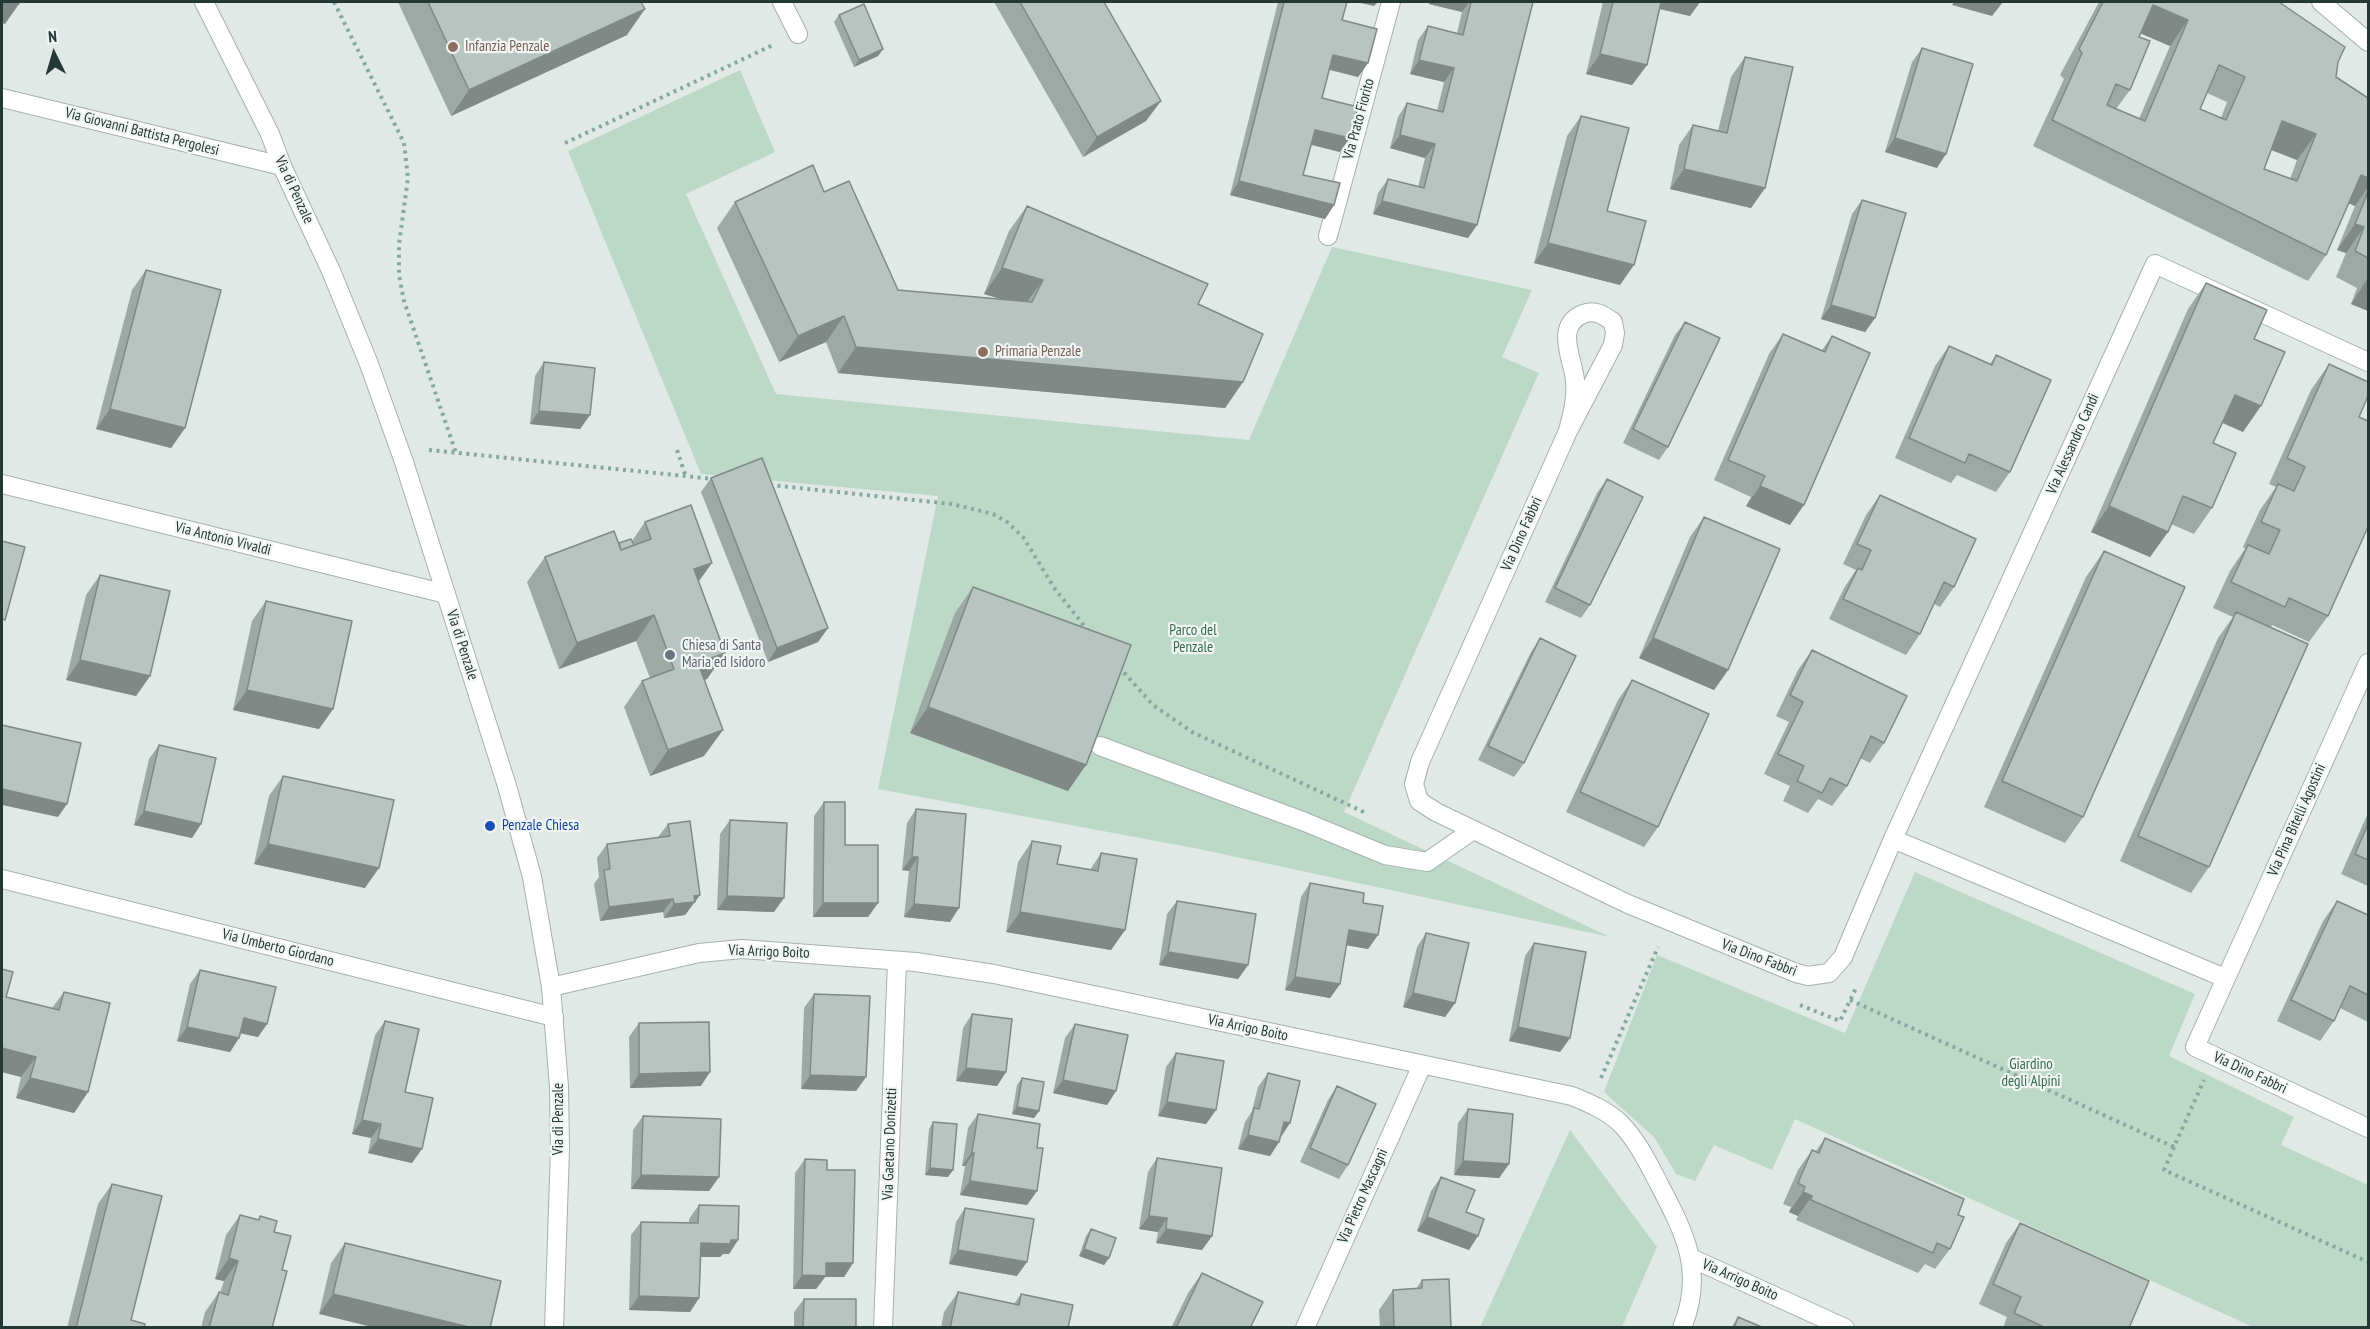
<!DOCTYPE html>
<style>
body{margin:0}
#map{position:relative;width:2370px;height:1329px;overflow:hidden;background:#e1e9e7;font-family:"PT Sans Narrow",sans-serif}
canvas{display:block}
.frame{position:absolute;inset:0;border:3px solid #243835;pointer-events:none}
.north{position:absolute;left:24px;top:24px;width:60px;height:60px;-webkit-text-stroke:4px #f1f6f4;paint-order:stroke;rotate:355deg;font-size:16px;font-weight:700;line-height:24px;text-align:center;color:#243835}
.north::after{content:'';display:block;margin:auto;width:21px;height:27px;background:#243835;clip-path:polygon(50% 0,100% 100%,50% 72%,0 100%)}
</style>
<div id="map">
<canvas width="2370" height="1329"></canvas>
<div class="frame"></div>
<div class="north">N</div>
</div>
<script>
const c = document.querySelector('canvas').getContext('2d');
c.lineJoin = 'round';
function fill(path, color) {
  c.fillStyle = color;
  c.fill(path, 'evenodd');
}
function strokePath(path, color, width, dash) {
  c.strokeStyle = color;
  c.lineWidth = width;
  c.lineCap = dash ? 'butt' : 'round';
  c.setLineDash(dash || []);
  c.stroke(path);
}
function drawText(font, color, halo, rows, align = 'center') {
  c.font = font + ' "PT Sans Narrow",sans-serif';
  c.lineWidth = 4.5;
  c.setLineDash([]);
  c.textBaseline = 'middle';
  c.strokeStyle = halo;
  c.fillStyle = color;
  for (const [text, x, y, turn = 0] of rows) {
    c.save();
    c.translate(x, y);
    c.rotate((+turn || 0) * Math.PI / 180);
    c.textAlign = isNaN(turn) ? turn : align;
    if (halo) c.strokeText(text, 0, 0);
    c.fillText(text, 0, 0);
    c.restore();
  }
}
const green = new Path2D(`
 M740,70l35,82 -89,42 90,200 473,46 83,-193 200,43 -30,67 37,16 -195,439 266,125 -411,-88 -321,-60 60,-293 -237,-22 -133,-323z
 M1915,872l280,122 -26,62 125,61 -13,28 87,40v142h-115l-458,-208 -23,51 -58,-25 -19,36 -19,-7 -22,-37 -50,-45 53,-137 188,78z
 M1570,1130l87,117 -35,80h-142z`);
const path = new Path2D(`
 M334,2l70,141 4,35 -9,66v31l5,26 52,152
 M565,143l208,-98
 M429,450l285,29
 M677,450l9,27
 M770,485l182,19 41,10 14,8 16,15 32,52 34,43
 M1119,667l34,38 39,27 176,82
 M1850,1000l324,147 30,-67
 M1800,1005l40,16 16,-33
 M1601,1078l57,-131
 M2174,1147l-10,23 204,92`);
const service = new Path2D(`
 M1100,746l205,76 80,33 42,7 46,-32`);
const minor = new Path2D(`
 M782,2l16,32
 M2321,2l47,40
 M2,98l280,68
 M1328,236l63,-234
 M1568,431c4,-16 9,-34 7,-51 -2,-21 -21,-54 8,-66 12,-5 20,1 30,8l2,11 -2,12 -45,86 -148,331 -6,22 5,17 17,11 192,92 168,69 12,3 21,-3 14,-16 50,-118 262,-575 213,98
 M2,484l444,110
 M2368,663l-173,384 173,81
 M1893,839l332,139
 M2,879l552,138
 M551,987l148,-34 43,-4 174,13 78,12 578,122c17,7 34,14 48,27 17,17 28,40 39,61 26,50 46,87 23,144
 M1691,1258l154,70
 M883,1328l14,-367
 M1305,1328l117,-263`);
const tertiary = new Path2D(`
 M204,2l66,132 12,32 49,105 38,93 35,98 103,324 25,91 19,110 8,100 1,62 -6,179`);
const wall = new Path2D(`
 M398,2h243l-14,33 -176,81z
 M994,2h110l42,119 -63,36z
 M1278,2h69l-5,18 26,43 -10,14 -29,-7 -7,28 18,54 -29,-7 -8,30 31,30 -9,14 -95,-24z
 M1429,2h104l-56,223 -9,13 -95,-24 5,-21 10,-14 30,8 7,-29 -35,-10 8,-31 9,-14 30,8 7,-29 -34,-8 8,-34 10,-14 29,7 5,-21 -33,-8z
 M1603,2h97l-10,14 -30,-7 -13,56 -15,20 -46,-11z
 M2099,2h180l59,60 -2,15 32,21v213l-17,-7 6,-16 -21,-11 10,-24 -9,-3 18,-44 -6,-3 -23,52 -18,26 -275,-135 31,-67 -4,-4zM2140,33l30,13 -31,73 -23,-10 14,-19 9,-53zM2207,93l20,9 -6,16 -21,-9zM2271,150l26,10 -7,19 -26,-10z
 M839,15l44,34 -5,7 -24,11 -20,-45z
 M1922,48l15,120 -52,-16 27,-90z
 M1745,57l20,131 -14,20 -81,-19 9,-44 14,-20 25,6 13,-54z
 M1581,116l26,95 13,74 -86,-22 33,-127z
 M824,192l74,98 104,9 -18,-5 25,-63 18,-25 171,98 45,78 -18,26 -387,-35 -12,-31 -47,20 -62,-134 18,-26z
 M1862,200l13,118 -10,14 -44,-13 31,-105z
 M146,270l39,158 -14,20 -75,-19 36,-139z
 M2206,283l48,56 -11,93 -21,-9 -9,20 -1,65 -18,26 -23,-10 -3,8 -18,25 -59,-25 97,-223z
 M1685,322l-17,125 -9,13 -36,-17 52,-108z
 M1783,334l39,16 10,-14 -42,189 -44,-19 5,-9 -37,-17 55,-126z
 M1949,346l41,18 6,-9 14,117 -14,20 -39,-17 -6,8 -56,-25 40,-92z
 M544,362l46,53 -10,14 -50,-5 5,-48z
 M2329,364l30,53 -31,199 -19,26 -37,-17 -1,2 -62,240 -18,26 -71,-32 98,-223 15,-21 -20,-9 17,-37 15,-22 -2,-2 17,-37 16,-23 -7,-3 42,-94z
 M711,478l117,150 -10,14 -50,20 -67,-170z
 M1607,479l-17,126 -9,13 -36,-16 52,-109z
 M1880,495l74,92 -14,20 -6,-3 -14,30 -14,21 -77,-36 15,-31 12,-18 -13,-6 23,-49z
 M1704,517l24,153 -14,20 -75,-32 51,-121z
 M645,522l54,60 26,71 -18,26 -3,1v76l-54,20 -26,-69 18,-26 8,-3 -14,-37 -77,28 -32,-87 18,-25 87,-16z
 M2104,551l-21,266 -18,26 -81,-36 102,-230z
 M100,575l50,101 -14,20 -70,-16 20,-85z
 M973,587l95,204 -158,-58 45,-120z
 M266,601l67,108 -14,20 -86,-19 19,-89z
 M1540,638l-16,125 -10,14 -36,-17 53,-108z
 M1812,650l72,93 -14,20 -10,-5 -13,28 -15,20 -14,-7 -10,14 -25,-12 7,-15 -26,-12 25,-52 -13,-6 22,-46z
 M1632,680l26,147 -14,20 -78,-35 52,-112z
 M159,745l42,79 -9,14 -58,-13 15,-66z
 M283,776l82,112 -111,-24 15,-68z
 M824,802l21,43 33,58 -10,14h-55l1,-101z
 M916,809l34,113 -46,-5 5,-46 -7,-1 5,-47z
 M2368,813v73l-27,-12z
 M730,820l44,92 -57,-2 3,-76z
 M668,824l32,71 -15,20 -21,3 -1,-6 -63,9 -6,-37 5,-7 -2,-19 10,-14 51,-7z
 M1032,841l25,23 33,6 11,-17 24,77 -14,20 -105,-18 12,-70z
 M1310,883l53,20 15,32 -10,14 -22,-4 -6,39 -10,14 -45,-8 16,-93z
 M1177,901l71,64 -10,14 -79,-14 8,-51z
 M2337,901l31,14v107l-28,-14 -6,13 -14,20 -43,-20 46,-100z
 M1426,933l29,70 -10,14 -42,-10 14,-60z
 M1534,943l36,95 -10,14 -51,-11 16,-85z
 M2,969l4,28 46,11 12,-16 24,100 -14,21 -58,-15 5,-21 -19,-5z
 M200,970l67,54 -9,13 -17,-4 -2,5 -9,14 -53,-11 13,-57z
 M814,994l52,83 -10,14 -55,-2 3,-81z
 M972,1014l34,58 -9,14 -41,-5 7,-53z
 M385,1021l20,71 7,71 -44,-10 3,-15 -19,-4 23,-99z
 M639,1023l62,63 -71,2 -1,-51z
 M1075,1024l41,67 -9,14 -54,-12 12,-55z
 M1176,1053l40,57 -10,14 -48,-8 8,-49z
 M1268,1073l13,64 -2,5 -9,14 -32,-7 7,-27 7,-11 6,-24z
 M1022,1078l17,33 -5,7 -22,-4 5,-29z
 M1337,1086l11,79 -9,14 -39,-17 28,-62z
 M1468,1109l41,55 -10,14 -45,-3 4,-52z
 M978,1114l59,34v43l-10,14 -67,-10 5,-29h-3l6,-38z
 M643,1116l76,61 -10,14 -78,-2 2,-59z
 M933,1122l20,48 -5,7 -23,-2 4,-46z
 M1825,1138l133,77 -8,34 -15,20 -10,-5 -7,9 -122,-53 2,-4 -9,-4 2,-5 -8,-3 15,-34 14,-20 4,1z
 M1157,1158l55,78 -10,14 -46,-7 2,-11 -19,-3 9,-57z
 M805,1159l22,11 26,93 -9,14h-19l-9,12h-23l2,-116z
 M1441,1177l25,35 3,38 -52,-19 14,-40z
 M112,1184l19,136 13,8h-77l31,-124z
 M699,1205l39,35 -9,14h-6l-3,3h-19l-2,41 -9,14 -61,-2 2,-75 10,-13 48,1v-4z
 M965,1208l52,68 -68,-12 7,-42z
 M240,1215l18,5 2,-4 14,16 8,38 -10,58h-71l4,-16 14,-20 1,1 4,-12 -9,-2 11,-44z
 M2020,1223l109,105h-126l4,-11 -28,-13 27,-61z
 M1091,1229l18,29 -5,7 -25,-9 7,-20z
 M345,1243l156,38 -182,33 12,-51z
 M1202,1273l48,55h-79l17,-35z
 M1422,1280l29,48h-71l-1,-18 14,-20 23,-1z
 M958,1292l56,12 7,-10 47,34h-127l3,-16z
 M804,1299l52,29h-62v-16z
 M1738,1317l26,11h-33z`);
const shadedWall = new Path2D(`
 M2,2h7l10,2 -14,20 -3,-1z
 M1356,2h22l-4,4z
 M1430,2h39l-7,10 -33,-8z
 M1655,2h45l-10,14 -39,-9z
 M1954,2h49l-11,14 -40,-11z
 M2153,5l35,15 -18,26 -35,-15z
 M645,9l-18,26 -176,81 18,-26z
 M883,49l-5,7 -24,11 5,-7z
 M1600,54l47,11 -15,20 -46,-11z
 M1333,55l35,8 -10,14 -34,-9z
 M1419,60l35,8 -10,14 -34,-8z
 M1161,101l-15,20 -63,36 14,-20z
 M2282,121l34,13 -19,26 -33,-13z
 M1315,130l35,8 -10,14 -35,-9z
 M1400,135l35,9 -10,14 -35,-10z
 M1895,138l51,16 -9,14 -52,-16z
 M1684,169l81,19 -14,20 -81,-19z
 M2361,175l7,3v9l-13,19 -12,-5z
 M1239,181l95,24 -9,14 -95,-24z
 M1382,201l95,24 -9,13 -95,-24z
 M2355,224l9,3 -18,26 -9,-3z
 M1548,243l86,22 -14,20 -86,-22z
 M1002,268l41,12 -19,26 -40,-12z
 M2368,278v33l-17,-7z
 M1831,305l44,13 -10,14 -44,-13z
 M844,316l-18,26 -47,20 19,-26z
 M856,347l387,35 -18,26 -387,-35z
 M2235,395l26,11 -18,26 -26,-12z
 M110,409l75,19 -14,20 -75,-19z
 M539,411l51,4 -10,14 -50,-5z
 M1760,486l44,19 -14,20 -44,-19z
 M2109,506l59,26 -18,25 -59,-25z
 M712,563l-18,25v-19z
 M654,615l-18,26 -77,28 18,-26z
 M828,628l-10,14 -50,20 9,-14z
 M1653,638l75,32 -14,20 -75,-32z
 M725,653l-18,26 -27,9 18,-25z
 M80,660l70,16 -14,20 -70,-16z
 M247,690l86,19 -14,20 -86,-19z
 M928,707l158,58 -18,26 -158,-58z
 M723,730l-19,26 -54,20 18,-26z
 M2,789l65,15 -9,13 -56,-12z
 M144,811l57,13 -9,14 -58,-13z
 M268,844l111,24 -14,20 -111,-24z
 M912,857h6l-9,14 -7,-1z
 M700,895l-15,20 -21,3 10,-14 20,-8z
 M727,896l57,2 -10,14 -57,-2z
 M673,899l-10,13 -63,9 9,-14z
 M823,903h55l-10,14h-55z
 M914,904l45,4 -9,14 -46,-5z
 M1020,912l105,18 -14,20 -105,-18z
 M1349,930l29,5 -10,14 -29,-5z
 M1168,952l80,13 -10,14 -79,-14z
 M1295,977l45,7 -10,14 -45,-8z
 M1413,993l42,10 -10,14 -42,-10z
 M244,1018l23,6 -9,13 -24,-5z
 M187,1027l52,11 -9,14 -53,-11z
 M1518,1027l52,11 -10,14 -51,-11z
 M2,1048l34,9 -15,20 -19,-5z
 M966,1068l40,4 -9,14 -41,-5z
 M710,1072l-9,14 -71,2 9,-14z
 M810,1075l56,2 -10,14 -55,-2z
 M30,1078l58,14 -14,21 -58,-15z
 M1063,1080l53,11 -9,14 -54,-12z
 M1167,1102l49,8 -10,14 -48,-8z
 M1017,1107l22,4 -5,7 -22,-4z
 M362,1120l19,4 -10,14 -19,-4z
 M1284,1122l6,1 -9,14z
 M1248,1135l31,7 -9,14 -32,-7z
 M378,1139l44,10 -10,14 -44,-10z
 M972,1152l2,1 -9,13h-3z
 M1463,1161l46,3 -10,14 -45,-3z
 M930,1168l23,2 -5,7 -23,-2z
 M641,1175l78,2 -10,14 -78,-2z
 M970,1181l67,10 -10,14 -67,-10z
 M1803,1192l9,4 -14,20 -9,-4z
 M1149,1216l18,2 -9,14 -19,-3z
 M1427,1217l51,19 -9,14 -52,-19z
 M1166,1229l46,7 -10,14 -46,-7z
 M731,1240h7l-9,14h-6l-3,3h-28l9,-14z
 M1084,1249l25,9 -5,7 -25,-9z
 M958,1250l69,12 -10,14 -68,-12z
 M229,1258l9,3 -14,20 -9,-2z
 M826,1263h27l-9,14h-19l-9,12h-23l9,-14z
 M333,1294l140,34h-97l-57,-14z
 M639,1296l60,2 -9,14 -61,-2z`);
const building = new Path2D(`
 M9,2h10v2z
 M428,2h213l4,7 -176,81z
 M1020,2h84l57,99 -64,36z
 M1284,2h63l-5,18 35,9 -9,34 -35,-8 -11,43 36,9 -8,31 -35,-8 -12,45 37,8 -6,22 -95,-24z
 M1471,2h62l-56,223 -95,-24 6,-22 36,9 11,-44 -35,-9 7,-32 36,9 11,-44 -35,-8 9,-34 35,9z
 M1613,2h48l-14,63 -47,-11z
 M2103,2h176l66,45 -7,15 -2,15 32,21v80l-7,-3 -35,80 -274,-135 30,-67 -3,-4zM2153,5l35,15 -43,101 -38,-16 9,-21 14,6 20,-49 -11,-4zM2219,65l26,12 -19,43 -26,-11zM2282,121l34,13 -19,47 -33,-12z
 M864,4l19,45 -24,11 -20,-45z
 M1922,48l51,16 -27,90 -51,-16z
 M1745,57l48,10 -28,121 -81,-19 9,-44 34,8z
 M1581,116l48,12 -22,83 39,10 -12,44 -86,-22z
 M813,165l11,27 25,-11 49,109 134,12 11,-22 -41,-12 25,-62 181,78 -10,20 65,30 -20,48 -387,-35 -12,-31 -46,20 -63,-134z
 M2368,192v66l-13,-7 9,-24 -9,-3z
 M1862,200l44,13 -31,105 -44,-13z
 M146,270l75,20 -36,138 -75,-19z
 M2206,283l61,27 -13,29 31,13 -24,54 -26,-11 -22,48 23,10 -24,55 -29,-12 -15,36 -59,-26z
 M1685,322l35,16 -52,109 -35,-18z
 M1783,334l42,18 7,-16 38,17 -66,152 -44,-19 5,-10 -37,-16z
 M1949,346l43,19 4,-10 55,25 -41,92 -41,-18 -4,9 -56,-25z
 M544,362l51,6 -5,47 -51,-4z
 M2329,364l39,18v14l-9,21 9,4v106l-40,89 -39,-18 -4,9 -54,-25 17,-37 21,9 11,-24 -19,-8 17,-38 16,7 11,-24 -18,-9z
 M762,458l66,170 -51,20 -66,-170z
 M1607,479l36,18 -53,108 -35,-17z
 M1880,495l96,44 -22,48 -10,-5 -24,52 -77,-35 15,-31 4,2 9,-20 -14,-6z
 M691,505l21,58 -18,6 31,84 -27,10 25,67 -55,20 -26,-69 32,-12 -20,-54 -77,28 -32,-86 69,-26 7,19 30,-11 -6,-17z
 M1704,517l76,32 -52,121 -75,-32z
 M631,539l3,6 -13,5 -2,-7z
 M2,541l23,6 -20,73 -3,-1z
 M2104,551l81,36 -102,230 -81,-36z
 M100,575l70,16 -20,85 -70,-16z
 M973,587l158,58 -45,120 -158,-58z
 M266,601l86,20 -19,88 -86,-19z
 M2236,612l72,32 -99,223 -71,-31z
 M1540,638l36,18 -52,107 -36,-17z
 M1812,650l95,46 -23,47 -13,-7 -24,50 -17,-8 -8,15 -25,-12 7,-15 -26,-12 25,-52 -13,-7z
 M1632,680l77,34 -51,113 -78,-35z
 M2,725l79,18 -14,61 -65,-15z
 M159,745l57,13 -15,66 -57,-13z
 M283,776l111,24 -15,68 -111,-24z
 M824,802h21v43h33v58h-55z
 M916,809l50,5 -7,94 -45,-4 4,-47h-6z
 M730,820l57,3 -3,75 -57,-2z
 M690,821l10,74 -6,1 1,6 -21,2 -1,-5 -64,8 -5,-37 6,-1 -3,-25 63,-8 -2,-12z
 M2368,824v36l-13,-6z
 M1032,841l29,5 -4,18 41,7 3,-18 36,6 -12,71 -105,-18z
 M1310,883l54,10 -1,10 20,3 -5,29 -29,-5 -9,54 -45,-7z
 M1177,901l79,13 -8,51 -80,-13z
 M2337,901l31,14v80l-18,-9 -16,35 -43,-21z
 M1426,933l43,10 -14,60 -42,-10z
 M1534,943l52,9 -16,86 -52,-11z
 M2,969l11,3 -7,25 53,13 5,-18 46,11 -22,89 -58,-14 6,-21 -34,-9z
 M200,970l76,17 -9,37 -23,-6 -5,20 -52,-11z
 M814,994l56,2 -4,81 -56,-2z
 M972,1014l40,5 -6,53 -40,-4z
 M385,1021l34,8 -14,63 28,6 -11,51 -44,-10 3,-15 -19,-4z
 M709,1022l1,50 -71,2v-51z
 M1075,1024l53,11 -12,56 -53,-11z
 M1176,1053l48,8 -8,49 -49,-8z
 M1268,1073l32,8 -10,42 -6,-1 -5,20 -31,-7 6,-27 5,1z
 M1022,1078l22,4 -5,29 -22,-4z
 M1337,1086l39,18 -28,61 -38,-17z
 M1468,1109l45,5 -4,50 -46,-3z
 M978,1114l62,10 -3,24h6l-6,43 -67,-10 4,-28 -2,-1z
 M643,1116l78,3 -2,58 -78,-2z
 M933,1122l24,2 -4,46 -23,-2z
 M1825,1138l139,61 -6,16 6,2 -14,32 -13,-6 -4,10 -122,-53 1,-4 -9,-4 2,-5 -7,-4 14,-33 7,3z
 M1157,1158l65,10 -10,68 -46,-7 1,-11 -18,-2z
 M805,1159l22,1v10h28l-2,93h-27v13l-24,-1z
 M1441,1177l34,13 -9,22 18,7 -6,17 -51,-19z
 M112,1184l50,12 -31,124 14,4 -1,4h-68z
 M699,1205l40,1 -1,34h-7l-1,4 -29,-1 -2,55 -60,-2 2,-74 57,1z
 M965,1208l69,11 -7,43 -69,-12z
 M240,1215l19,5 1,-4 17,5 -3,11 17,4 -9,34 5,1 -15,57h-63l10,-36 9,3 10,-34 -9,-3z
 M2020,1223l129,58 -20,47h-83l-32,-15 7,-16 -28,-13z
 M1091,1229l25,9 -7,20 -25,-9z
 M345,1243l156,38 -11,47h-17l-140,-34z
 M1202,1273l61,29 -13,26h-74z
 M1449,1279l2,49h-57l-1,-38 29,-2v-8z
 M958,1292l61,13 2,-11 52,11 -5,23h-118z
 M804,1299h52v29h-53z
 M1738,1317l26,11h-30z`);
const markers = [
 [453,47,6,"#8d6e63"],
 [983,352,6,"#8d6e63"],
 [670,655,6,"#6b7280"],
 [490,826,6,"#1a4fb4"]
];
const educationNames = [
 ["Infanzia Penzale",465,47],
 ["Primaria Penzale",995,352]
];
const streetNames = [
 ["Via Prato Fiorito",1359,119,-75],
 ["Via Giovanni Battista Pergolesi",142,132,14],
 ["Via di Penzale",294,190,65],
 ["Via Alessandro Candi",2073,444,-66],
 ["Via Dino Fabbri",1522,534,-66],
 ["Via Antonio Vivaldi",223,539,14],
 ["Via di Penzale",462,645,72],
 ["Via Pina Bitelli Agostini",2297,820,-66],
 ["Via Umberto Giordano",278,948,14],
 ["Via Arrigo Boito",769,952,2],
 ["Via Dino Fabbri",1759,958,21],
 ["Via Arrigo Boito",1248,1028,12],
 ["Via Dino Fabbri",2250,1073,25],
 ["Via di Penzale",559,1119,-90],
 ["Via Gaetano Donizetti",890,1144,-88],
 ["Via Pietro Mascagni",1363,1196,-66],
 ["Via Arrigo Boito",1740,1280,24]
];
const parkNames = [
 ["Parco del",1193,631],
 ["Penzale",1193,648],
 ["Giardino",2031,1065],
 ["degli Alpini",2031,1082]
];
const worshipNames = [
 ["Chiesa di Santa",682,646],
 ["Maria ed Isidoro",682,663]
];
const transitNames = [
 ["Penzale Chiesa",502,826]
];
fill(green, '#bcd8c7');
strokePath(service, '#a5b0ae', 20);
strokePath(minor, '#a5b0ae', 20);
strokePath(tertiary, '#a5b0ae', 20);
strokePath(path, '#85a9a2', 4, [3, 4.5]);
strokePath(service, '#fff', 18);
strokePath(minor, '#fff', 18);
strokePath(tertiary, '#fff', 18);
fill(wall, '#9da9a5');
fill(shadedWall, '#808986');
fill(building, '#b7c4c0');
strokePath(building, '#808986', 1.5);
for (const [x, y, r, color] of markers) {
  const dot = new Path2D();
  dot.arc(x, y, r, 0, 2 * Math.PI);
  c.fillStyle = color;
  c.fill(dot);
  strokePath(dot, '#f1f6f4', 2);
}
drawText('15px', '#785e54', '#f1f6f4', educationNames, 'left');
drawText('15px', '#243835', '#f1f6f4', streetNames);
drawText('15px', '#33694e', '#f1f6f4', parkNames);
drawText('15px', '#5b616d', '#f1f6f4', worshipNames, 'left');
drawText('15px', '#164399', '#f1f6f4', transitNames, 'left');
</script>
